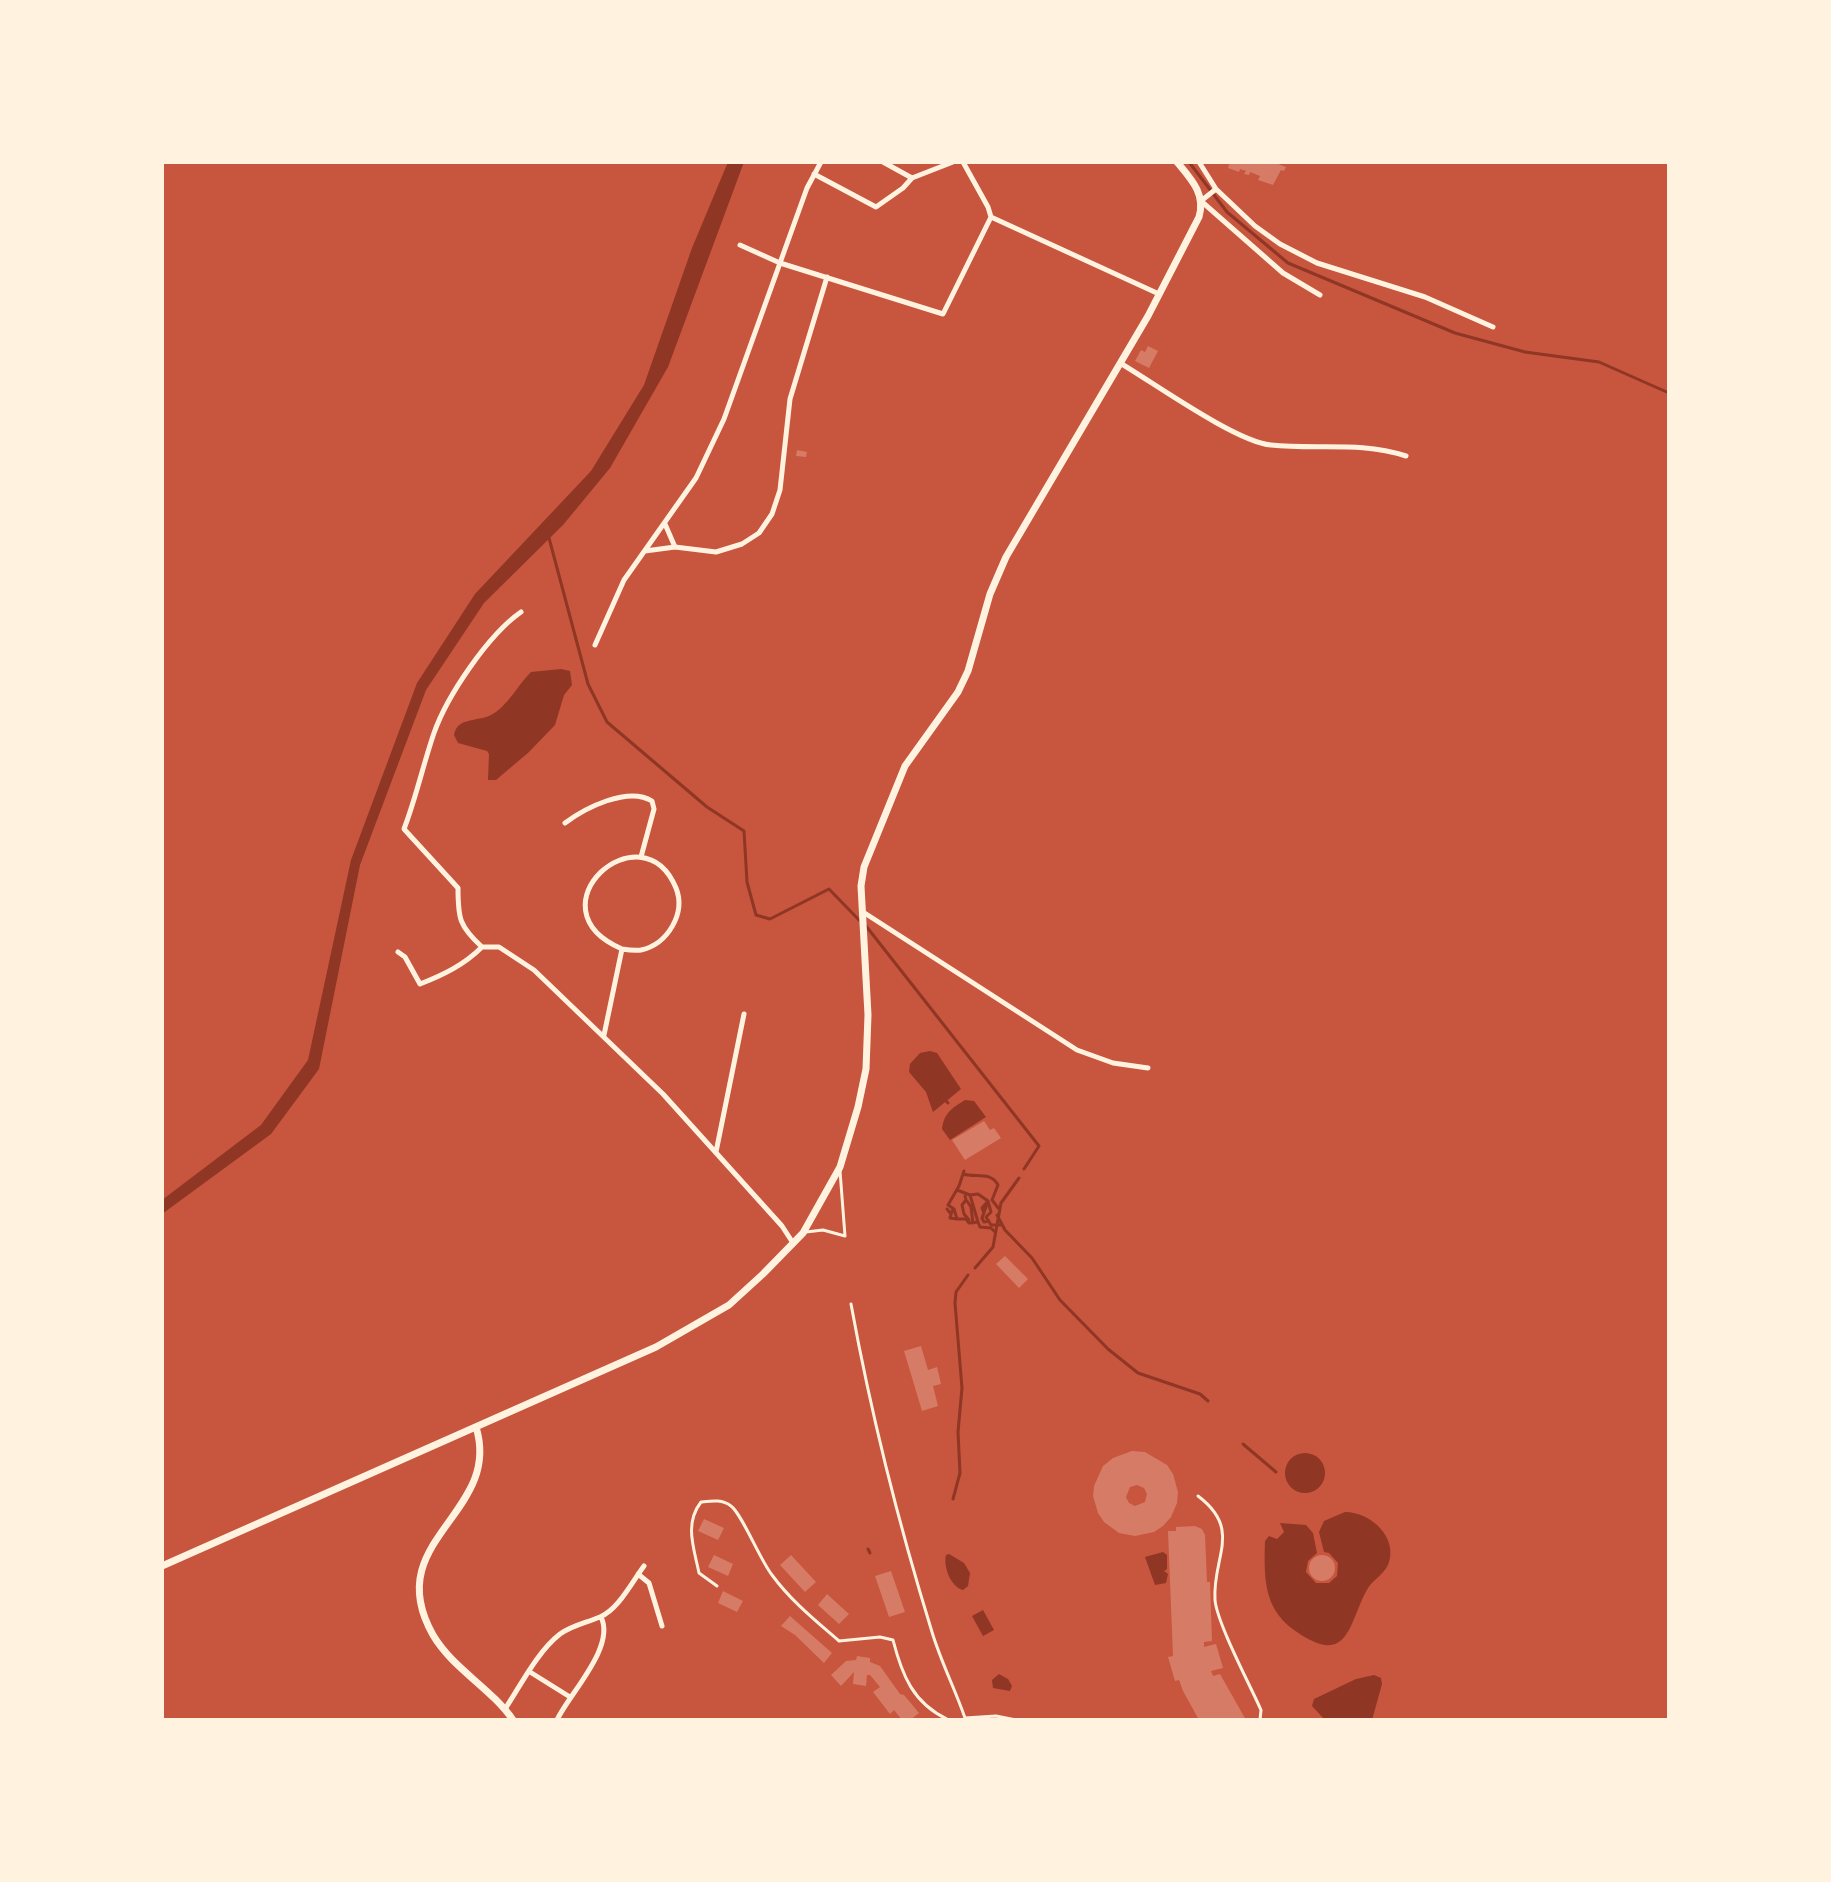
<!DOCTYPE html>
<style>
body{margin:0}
#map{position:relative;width:1831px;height:1882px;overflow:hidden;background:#c8553d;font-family:"Golos Text",sans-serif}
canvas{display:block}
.frame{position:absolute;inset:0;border:164px solid #fff3e0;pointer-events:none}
</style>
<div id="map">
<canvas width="1831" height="1882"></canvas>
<div class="frame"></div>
</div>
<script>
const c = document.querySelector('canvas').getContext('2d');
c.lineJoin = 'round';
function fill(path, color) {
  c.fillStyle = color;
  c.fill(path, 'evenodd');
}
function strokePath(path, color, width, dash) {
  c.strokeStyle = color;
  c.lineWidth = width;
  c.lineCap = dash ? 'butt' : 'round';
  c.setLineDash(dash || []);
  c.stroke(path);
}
const water = new Path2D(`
 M728,162h16l-76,205 -58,101 -47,57 -79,78 -58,87 -66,175 -41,204 -48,65 -109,80v-14l99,-75 47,-65 43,-200 66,-177 58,-89 116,-123 53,-86 48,-137z
 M561,669l9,2 2,14 -8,10 -9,30 -26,27 -33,28h-8l1,-26 -2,-3 -29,-8 -4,-8c3,-18 23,-13 37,-20 17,-9 26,-29 40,-43z
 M930,1051l7,2 24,36 -28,23 -7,-20 -17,-20 1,-8 10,-11z
 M965,1100l9,1 12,16 -36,23 -8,-11c2,-16 10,-21 23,-29z
 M1285 1473a20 20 0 1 1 40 0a20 20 0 1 1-40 0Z
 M1345,1512c26,0 54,26 43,53 -5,10 -14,14 -20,23 -20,34 -18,82 -74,42 -31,-22 -30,-54 -29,-89l4,-5 8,3 7,-7 -4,-9 26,2 7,8 4,20 -9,8 -2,11 10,11h13l8,-7 1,-13 -9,-10 -5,-1 -5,-20 5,-11z
 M1163,1552l4,3v14l-3,2 4,3 -2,9 -11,2 -10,-28z
 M949,1554l15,9 6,10 -2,13 -5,4c-12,-3 -20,-23 -17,-35z
 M983,1610l11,20 -11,6 -11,-20z
 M999,1674l9,5 4,7 -2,5 -17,-3 -1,-8z
 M1374,1675l7,3 1,6 -10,36h-47l-13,-14 2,-7 42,-20z`);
const stream = new Path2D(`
 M1189,162l38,50 61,51 167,70 70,19 74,10 70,31
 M549,538l39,146 19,38 100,85 37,24 3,51 9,33 14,4 59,-30 31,32
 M866,926l173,220 -15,23
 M945,1100l3,3
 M964,1171l-5,15 -11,19 6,4 3,10h9l3,4 9,-1 2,5 11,1 4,4
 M963,1174c12,4 28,-3 35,11l-6,15 7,9
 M957,1190l13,5 8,27
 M970,1195l8,-1 10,7 -6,7 2,5
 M965,1196l1,4 -4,5 2,9 5,6
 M967,1201l4,6 2,16
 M988,1201l3,11 -5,5 5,8h11
 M987,1204l-5,14 2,4 5,-1
 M947,1209l4,5
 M952,1211l-2,7 7,1
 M997,1215l8,15 27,28 28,42 48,49 30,24 62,21 8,7
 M975,1268l18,-21 8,-44 18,-25
 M1243,1444l33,28
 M953,1499l7,-26 -2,-41 4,-44 -7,-85 1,-11 12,-17
 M868,1549l2,4`);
const building = new Path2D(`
 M1230,162h43l13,5 -2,4 -3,-1 -8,15 -15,-5 2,-4 -10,-4 -1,3 -5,-1 2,-3 -6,-2 -1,3 -11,-4z
 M1148,346l10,5 -9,17 -14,-7 6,-11 4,2z
 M797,450l10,2 -1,5 -10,-1z
 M984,1121l6,9 4,-2 7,10 -36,22 -13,-20z
 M1005,1256l23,23 -9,9 -23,-24z
 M921,1346l7,24 9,-3 4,17 -8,2 5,20 -16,5 -18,-60z
 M1132,1451l13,1 22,13 6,9 5,18 -1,11 -6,14 -8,9 -9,6 -19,4 -16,-3 -15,-11 -6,-9 -5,-17 1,-10 9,-20 10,-8zM1137,1485l7,3 3,6 -2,8 -10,4 -6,-3 -3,-6 4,-10z
 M704,1519l20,9 -6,12 -20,-9z
 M1195,1526l7,3 3,6 2,47h3l2,59 -8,1v5l12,-3 7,24 -12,3 2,5 7,-2 26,46h-47l-16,-29 -4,-11 -4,1 -7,-24 5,-1 -5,-125h8v-4z
 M714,1555l19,9 -5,12 -20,-9z
 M791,1555l25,27 -11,10 -25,-27z
 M1309 1568a13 13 0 1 1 26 0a13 13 0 1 1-26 0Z
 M891,1571l14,41 -16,5 -14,-41z
 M723,1591l20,10 -6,11 -19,-9z
 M827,1594l22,20 -10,10 -21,-19z
 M790,1616l42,37 -8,10 -29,-28 -14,-9z
 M857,1656l13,2v4l10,4 20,28 4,1 15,18 -9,7h-8l-8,-10 -4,4 -17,-22 7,-5 -10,-12h-3l-1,11 -13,-2 1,-12 -13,14 -10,-11 15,-14 10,-1z`);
const service = new Path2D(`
 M806,1232l17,-2 22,6 -5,-65
 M851,1304c20,110 48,221 81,328 9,30 23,57 33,86l31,-2 20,4
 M1198,1496c45,34 14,61 17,104 2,23 35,85 46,110l-1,10
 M717,1586l-18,-13c-5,-25 -15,-49 2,-71 10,-1 21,-3 30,4 11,8 29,54 41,69 19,26 44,46 67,66l41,-4 13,3c9,35 20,63 54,79`);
const minor = new Path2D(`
 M883,162l29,16
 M1199,162l17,27 39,37 25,18 37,19 108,34 68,30
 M814,174l62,33 27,-19 9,-10 41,-16
 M1216,189l-15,12 82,72 37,22
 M991,217l168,77
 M740,245l40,18 27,-75 14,-26
 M1120,363c34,20 116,79 151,82 47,5 88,-4 135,11
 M665,524l10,23
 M645,551l30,-4 41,5 26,-8 17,-11 13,-19 8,-24 10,-91 37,-122
 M595,645l29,-65 72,-102 28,-59 56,-156 163,51 48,-97 -3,-10 -25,-45
 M565,823c20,-15 63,-37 87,-22l2,8 -13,48
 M863,912l214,138 36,13 35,5
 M482,947c-23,-21 -24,-29 -24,-59l-54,-59c12,-31 19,-64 30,-96 13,-37 54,-98 87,-121
 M398,952l7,5 15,27c23,-9 44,-19 62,-37h17l35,23 129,124 119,132 11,17
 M604,1035l18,-86c6,1 13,2 19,1 27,-6 45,-37 35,-62 -34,-82 -149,20 -54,61
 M716,1152l28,-138
 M638,1574l11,9 13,43
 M530,1672l40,25
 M505,1709c16,-24 32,-57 55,-75 13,-9 26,-11 40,-17 18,-7 32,-35 44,-51
 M557,1720c12,-26 59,-73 44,-103`);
const tertiary = new Path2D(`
 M476,1427c27,87 -97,113 -43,208 20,34 58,53 80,85
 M162,1566l494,-219 73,-42 34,-31 40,-41 37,-66 18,-60 8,-38 2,-54 -7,-129 3,-19 41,-101 53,-74 10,-21 22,-77 16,-37 142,-241 51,-99c7,-23 -8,-38 -22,-55`);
fill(water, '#8f3625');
strokePath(stream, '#8f3625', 3);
fill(building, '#d67c66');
strokePath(service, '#fff3e0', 3);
strokePath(minor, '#fff3e0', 5);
strokePath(tertiary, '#fff3e0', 7);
</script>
